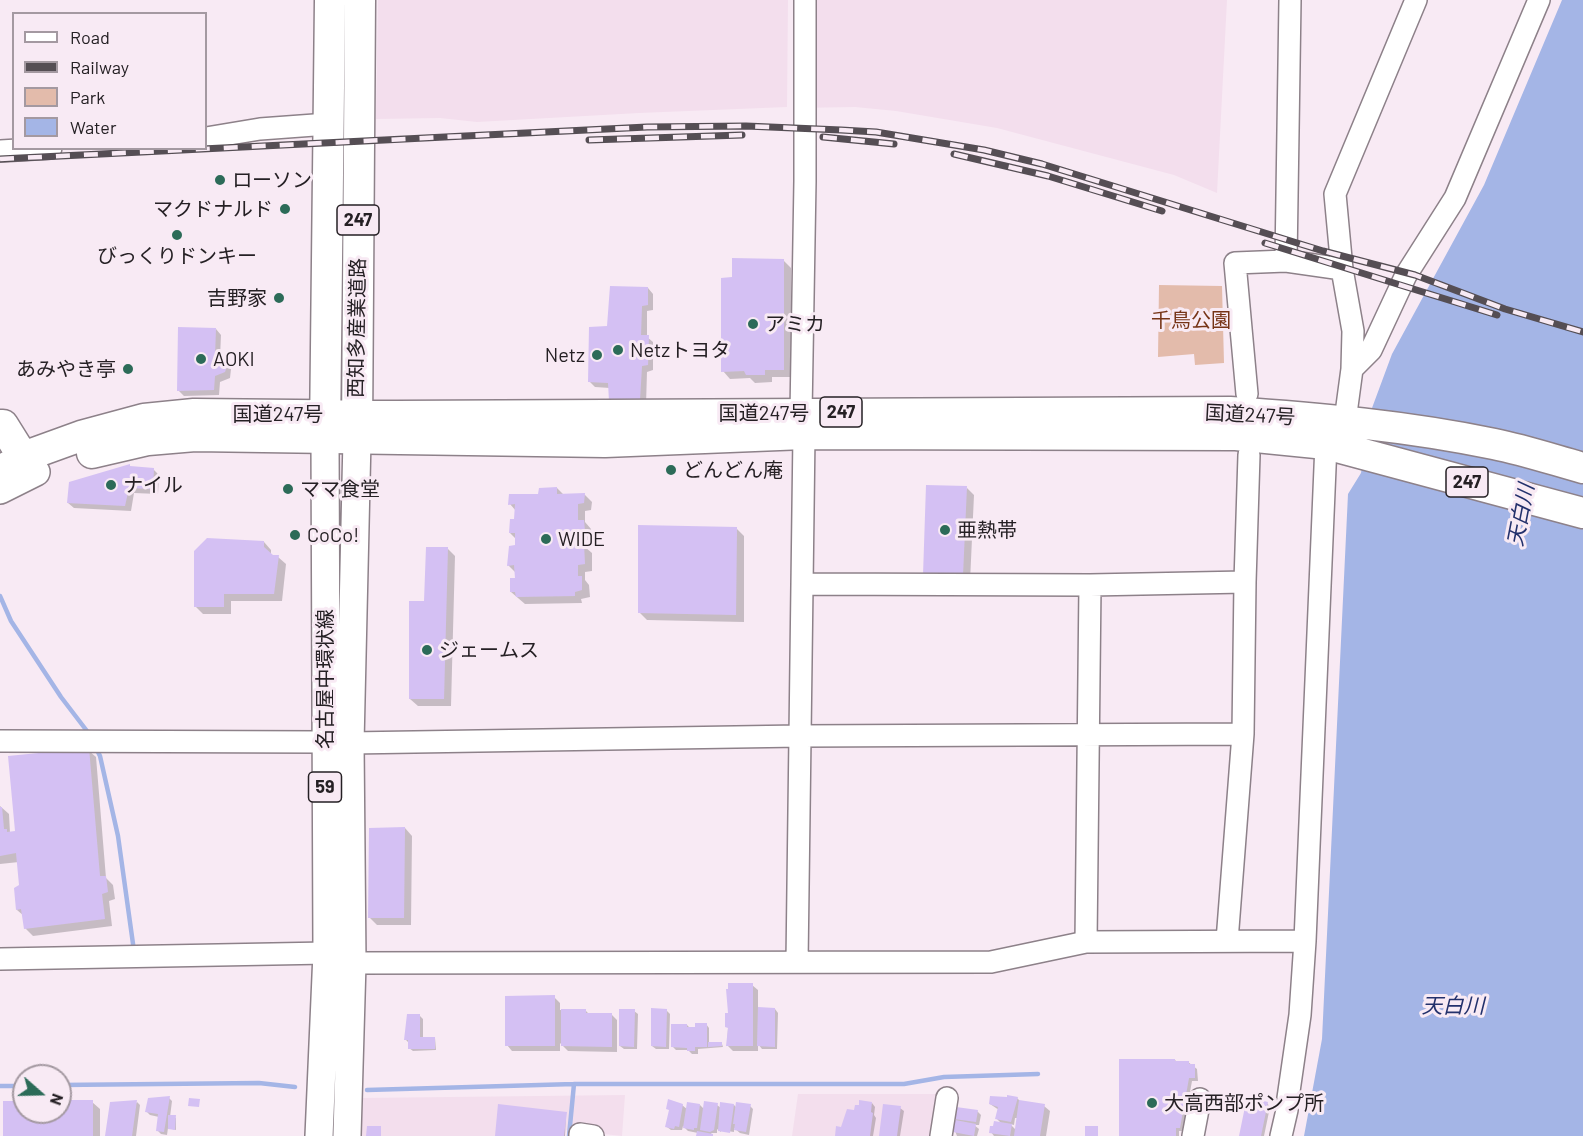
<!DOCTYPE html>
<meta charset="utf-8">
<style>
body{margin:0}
#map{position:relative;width:1583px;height:1136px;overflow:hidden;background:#f8eaf4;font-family:Barlow,sans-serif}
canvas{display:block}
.legend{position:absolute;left:12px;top:12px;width:195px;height:138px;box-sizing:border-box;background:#f8eaf4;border:2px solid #a499a1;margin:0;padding:8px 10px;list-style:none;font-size:18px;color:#252024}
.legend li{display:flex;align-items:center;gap:12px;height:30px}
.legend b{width:30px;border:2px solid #a499a1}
.north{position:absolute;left:12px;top:1064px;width:60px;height:60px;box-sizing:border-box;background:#f8eaf4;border:2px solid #a499a1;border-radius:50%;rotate:110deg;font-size:16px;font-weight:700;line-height:24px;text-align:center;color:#252024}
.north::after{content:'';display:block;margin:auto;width:21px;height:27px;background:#2c6b58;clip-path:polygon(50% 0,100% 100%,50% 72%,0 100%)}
</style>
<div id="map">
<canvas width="1583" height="1136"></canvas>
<ul class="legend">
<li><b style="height:8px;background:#fff"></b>Road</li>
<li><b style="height:8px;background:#554e54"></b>Railway</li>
<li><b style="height:16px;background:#e3bbab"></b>Park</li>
<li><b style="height:16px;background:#a4b5e6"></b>Water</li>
</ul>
<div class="north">N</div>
</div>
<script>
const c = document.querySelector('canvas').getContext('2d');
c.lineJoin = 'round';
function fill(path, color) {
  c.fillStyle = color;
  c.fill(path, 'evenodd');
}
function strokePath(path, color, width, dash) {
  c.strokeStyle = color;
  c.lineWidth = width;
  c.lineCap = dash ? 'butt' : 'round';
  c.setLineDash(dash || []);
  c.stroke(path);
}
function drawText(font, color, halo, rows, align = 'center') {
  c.font = font + ' Barlow,"Noto Sans JP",sans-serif';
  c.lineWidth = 6;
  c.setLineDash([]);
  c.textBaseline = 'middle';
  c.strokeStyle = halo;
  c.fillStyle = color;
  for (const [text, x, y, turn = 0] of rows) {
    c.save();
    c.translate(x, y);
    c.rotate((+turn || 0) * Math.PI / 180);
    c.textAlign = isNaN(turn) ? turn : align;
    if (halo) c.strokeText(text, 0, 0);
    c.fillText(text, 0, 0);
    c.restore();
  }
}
const built = new Path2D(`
 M378,0h410l-1,107 -148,6 -162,9 -37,-4 -64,1z
 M798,0h429l-10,193 -43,-18 -177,-47 -101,-17 -41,-4 -59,1z
 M798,1094h143l-7,42h-142z
 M625,1095l-3,41 -56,-6 -1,6h-204l1,-38z`);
const green = new Path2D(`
 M1159,285l63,1 2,77 -29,2 -1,-11 -36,3z`);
const water = new Path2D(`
 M1562,0h21v1136h-279l18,-97 26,-545 13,-21 11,-65 20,-54 92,-169z`);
const shadow = new Path2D(`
 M783,260l8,8v109h-19v5l-17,1 -5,-5 -20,1 -7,-8 11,-93z
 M648,288l5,6v16l-6,1v26l6,5v28l-6,2 -1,33 -36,-17 -15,-1 -6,-6 20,-54z
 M216,329l5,6 -1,23 11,11 -1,9 -10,4 -1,13 -35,1 -6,-6z
 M132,468l21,1 6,6 -1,19 -24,-1 -3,18 -57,-3 -6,-5z
 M557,488l7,7 20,-1 8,8 -1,8 -6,1v11l6,7 1,11h-7v7l7,6v18l-7,1v8l4,5 1,12 -9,2 1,4 -57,1 -14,-12 6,-13 -1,-6 -8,-8 8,-19v-7l-6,-6 6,-13v-9l-6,-7 30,-8z
 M967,488l7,7 -4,87h-38z
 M737,529l7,7v86l-97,-2 -8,-8z
 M264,542l7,8v5l7,2 8,7 -4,37h-51v13h-28l-8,-8z
 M447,548l8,8 -4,150h-33l-8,-7 15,-97z
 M88,750l8,7 10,121 7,7 2,14 -6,2 3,25 -79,10 -8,-8 -1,-12 -7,-6 4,-24 -2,-24 -19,2v-58l9,8 1,19h6z
 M405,828l7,8 -1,89h-34l-8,-8z
 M752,985l6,5v19h17l3,4 -1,36h-15l-4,-5v7h-25l-6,-6 3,-54z
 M554,997l6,6v7l26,1 3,3 23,1 5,5v32l-49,-1 -8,-8v8h-48l-5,-6z
 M666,1010l4,4 -1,35h-13l-4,-3z
 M634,1011l4,3 -1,35h-13l-4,-3z
 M420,1016l3,3v19h12l1,12 -23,1 -4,-3v-5l-3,-3z
 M706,1024l3,4v16h13l1,3 -25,2v5h-6l-4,-4h-12l-3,-3 14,-22 3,3h7z
 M1175,1060l2,2h11l9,7 1,12h-6l-9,50h-4v5h-58z
 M169,1098l3,3 -2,16 6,1v12l-8,-2 -1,7 -6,-1 -4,-4 2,-13 -9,-2 -3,-3z
 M1017,1098l4,4 23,4 6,5 -4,25h-52l-3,-4 11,-8 -5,-5 2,-9 -9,-6zM1015,1118h3l-2,12 -6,-6 4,1z
 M24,1102v10h36v-10h32l8,7v27h-96z
 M137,1102l3,3 -4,31h-29z
 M872,1103l3,4 -1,8 2,3 -3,18h-37z
 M1267,1103l3,4 -6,29h-23z
 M682,1105l6,5 12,-5 5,5 12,-5 4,3 13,-3 3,3 13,-2 3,3 -4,26 -9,-2 -6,-5v4l-13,-2v2l-4,-3v4h-6l2,3h-16l1,-3 -10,-2 -5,-5 -1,4h-11l-4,-3z
 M900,1108l4,3 -4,25h-19z
 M957,1108l20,3 4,4 -2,10h-5l5,4 -2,7h-20l-2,-5z
 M566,1114l-1,22h-69z`);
const stream = new Path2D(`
 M0,596l11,25 50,76 29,38
 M96,748l4,8 18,80 16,115
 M60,1085l199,-2 36,4
 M0,1086h24
 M367,1090l207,-6h330l40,-7 94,-3
 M569,1136l5,-52`);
const building = new Path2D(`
 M732,258l52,1v111h-19v5h-19l-2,-4 -23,1v-94l11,-1z
 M610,286l38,1v18l-6,1 -1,29h8l-1,30 -6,1 -2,34 -31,1 -1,-18 -20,-1 1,-55 18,-1z
 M178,327l38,1 -1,28 7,1 4,4 1,5 -2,6 -10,4 -1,14 -37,1z
 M130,464v2l24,2 -1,21 -24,-1 -4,18 -58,-3 2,-21z
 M926,485l41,1 -4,89h-40z
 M557,487v7l28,-1 -1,10 -6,1v16h6l1,12 -7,1 -1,12 7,-1 1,20 -7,1v11h4v14l-7,2v4l-59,1 -1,-5h-5v-14h5l-1,-13 -7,1 2,-20 6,-1v-12h-6l1,-14h4l1,-15 -7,1 1,-11h29l1,-6z
 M638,525l99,2 -1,88 -98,-2z
 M207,538l57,3v6l9,8h6l-5,39h-50v13h-30v-56z
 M426,547h22l-4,152h-35v-98h15z
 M89,748l11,128h6l2,16 -6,2 3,25 -81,10 -3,-20 -5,1 -2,-22 5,-3 -3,-32 -16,3v-49h2l2,22h3v3l8,-1 -7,-75z
 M405,827l-1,91h-36l1,-90z
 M728,983h25v63h-27l2,-18 -3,-1v-14h3l-2,-24h2z
 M555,995v51h-50v-50z
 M758,1007l17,1v39l-18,-1z
 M651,1008l16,1 -1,38 -15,-1z
 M561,1009h25v4h26v34l-51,-1z
 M619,1009h16l-1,38 -15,-1z
 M407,1014h13v23h15v12h-27v-9h-4z
 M695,1023h12v24h-12v4h-8v-3l-16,-1v-23h16v3h8z
 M708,1042h14v4l-14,1z
 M1119,1059h56v2h14v3h6v14h-6l-9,50h-4v8h-57z
 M1007,1095l11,2 -7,25 -16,-3 3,-12 -9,-3 1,-8 17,1z
 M170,1096l-6,36 -8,-1 2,-17 -13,-2 3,-14z
 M1247,1097l21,5 -7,34h-22z
 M189,1098l11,1 -1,8 -11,-1z
 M668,1099l15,5 -4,23 -4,-1 -1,3 -9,-2 4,-17 -3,-1z
 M60,1100h33v36h-90v-35h21v11h36z
 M137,1100l-5,36h-27l5,-34z
 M859,1100l13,2 -1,10 2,1 -3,23h-35l1,-10 5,1 6,-18 7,1 1,-5h4z
 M1019,1100l26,4 -5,32h-26z
 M704,1101l14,2 -4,27 -4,2 -10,-2z
 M687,1102l13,2 -3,24h-3v2l-11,-2z
 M720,1102l14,2 -4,29 -12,-2z
 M736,1102l15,2 -5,28 -12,-2 1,-6h-2z
 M498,1104l69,8 -3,24h-69z
 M883,1104l18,2 -4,30h-18z
 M956,1107l22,3 -2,12 -22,-3z
 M168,1115h8l-1,15 -7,-1z
 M955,1120l21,4 -2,12 -21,-4z
 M994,1121l18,3 -2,12 -21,-3 1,-7h3z
 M367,1126h14v10h-15z
 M1085,1126h13v10h-13z
 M697,1131l16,3v2h-17z`);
const minor = new Path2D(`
 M206,138l54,-9 68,-5
 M0,151l51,-3
 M1286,261l4,-261
 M1342,269l11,62 -1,38 -7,52
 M1352,369l19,-19 35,-75 49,-77 84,-198
 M1247,394l-12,-131 51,-2 56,8 -7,-75 81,-194
 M801,413l4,-232v-181
 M802,584l288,1 155,-3
 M0,741l325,1
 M350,743l450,-7 443,-2
 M1227,941l16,-207 2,-152 4,-127
 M1086,942l4,-357
 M0,959l327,-6
 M797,962l7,-528
 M352,963l639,-1 95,-20 219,-1
 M1288,1098l12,-83 5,-74 21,-497
 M580,1136v-2l13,2
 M941,1136l6,-38
 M1193,1136l7,-37
 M1281,1136l6,-26`);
const major = new Path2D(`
 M0,469l23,-12
 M0,490l36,-18
 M319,1136l8,-183 -2,-515
 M347,1136l5,-173 -2,-220 7,-304`);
const highway = new Path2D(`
 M0,425h3l20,32 58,-21 63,-17 50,-5 203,2 833,-4c89,6 177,14 264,32 30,6 60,16 89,24
 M357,433l3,-433
 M325,435l5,-435
 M92,453l56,-13 47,-4 410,6 199,-8 432,1 90,9 257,69`);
const rail = new Path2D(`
 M823,137l71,7
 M589,140l153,-5
 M954,154l94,22 114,35
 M0,159l647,-32 99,-1 95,4 35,2 108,18 58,14 281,87 92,24 90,34 78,23
 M1265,243l232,72`);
const markers = [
 [220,180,6,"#2c6b58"],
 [285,209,6,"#2c6b58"],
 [177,235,6,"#2c6b58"],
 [279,298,6,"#2c6b58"],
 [753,324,6,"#2c6b58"],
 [618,350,6,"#2c6b58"],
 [597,355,6,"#2c6b58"],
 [201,359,6,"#2c6b58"],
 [128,369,6,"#2c6b58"],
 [671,470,6,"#2c6b58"],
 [111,485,6,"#2c6b58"],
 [288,489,6,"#2c6b58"],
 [945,530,6,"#2c6b58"],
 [295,535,6,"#2c6b58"],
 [546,539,6,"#2c6b58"],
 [427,650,6,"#2c6b58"],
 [1152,1103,6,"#2c6b58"]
];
const shields = [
 [358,220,42],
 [841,412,42],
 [1467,482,42],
 [325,787,33]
];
const shieldNames = [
 ["247",358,220],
 ["247",841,412],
 ["247",1467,482],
 ["59",325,787]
];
const poiNames = [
 ["ローソン",232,180],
 ["マクドナルド",273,209,"right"],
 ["びっくりドンキー",177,256,"center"],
 ["吉野家",267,298,"right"],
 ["アミカ",765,324],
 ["Netzトヨタ",630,350],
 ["Netz",585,355,"right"],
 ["AOKI",213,359],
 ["あみやき亭",116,369,"right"],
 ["どんどん庵",683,470],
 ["ナイル",123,485],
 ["ママ食堂",300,489],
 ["亜熱帯",957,530],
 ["CoCo!",307,535],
 ["WIDE",558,539],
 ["ジェームス",439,650],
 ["大高西部ポンプ所",1164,1103]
];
const parkNames = [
 ["千鳥公園",1191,320]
];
const streetNames = [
 ["西知多産業道路",357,328,-89],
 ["国道247号",764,413],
 ["国道247号",278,414],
 ["国道247号",1250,415,3],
 ["名古屋中環状線",325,679,-90]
];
const waterNames = [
 ["天白川",1521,515,-79],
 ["天白川",1453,1006]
];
fill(built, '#f3deed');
fill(green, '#e3bbab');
fill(water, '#a4b5e6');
fill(shadow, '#0003');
strokePath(stream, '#a4b5e6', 4.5);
fill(building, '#d4c0f3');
strokePath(minor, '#8d8189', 24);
strokePath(major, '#8d8189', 30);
strokePath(highway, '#8d8189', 33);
strokePath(minor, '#fff', 21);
strokePath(major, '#fff', 27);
strokePath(highway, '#fff', 30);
strokePath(rail, '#554e54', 7);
strokePath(rail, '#f8eaf4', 4.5, [14]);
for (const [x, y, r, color] of markers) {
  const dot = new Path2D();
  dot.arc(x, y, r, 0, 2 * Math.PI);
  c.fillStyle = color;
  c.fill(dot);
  strokePath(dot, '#f8eaf4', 2);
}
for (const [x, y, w] of shields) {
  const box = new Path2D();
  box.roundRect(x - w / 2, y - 15, w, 30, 4.5);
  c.fillStyle = '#f8eaf4';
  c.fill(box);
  strokePath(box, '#252024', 1.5);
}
drawText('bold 18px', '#252024', null, shieldNames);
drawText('20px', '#252024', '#f8eaf4', poiNames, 'left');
drawText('20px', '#763416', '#f8eaf4', parkNames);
drawText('20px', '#252024', '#f8eaf4', streetNames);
drawText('italic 21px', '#23316c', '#f8eaf4', waterNames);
</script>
